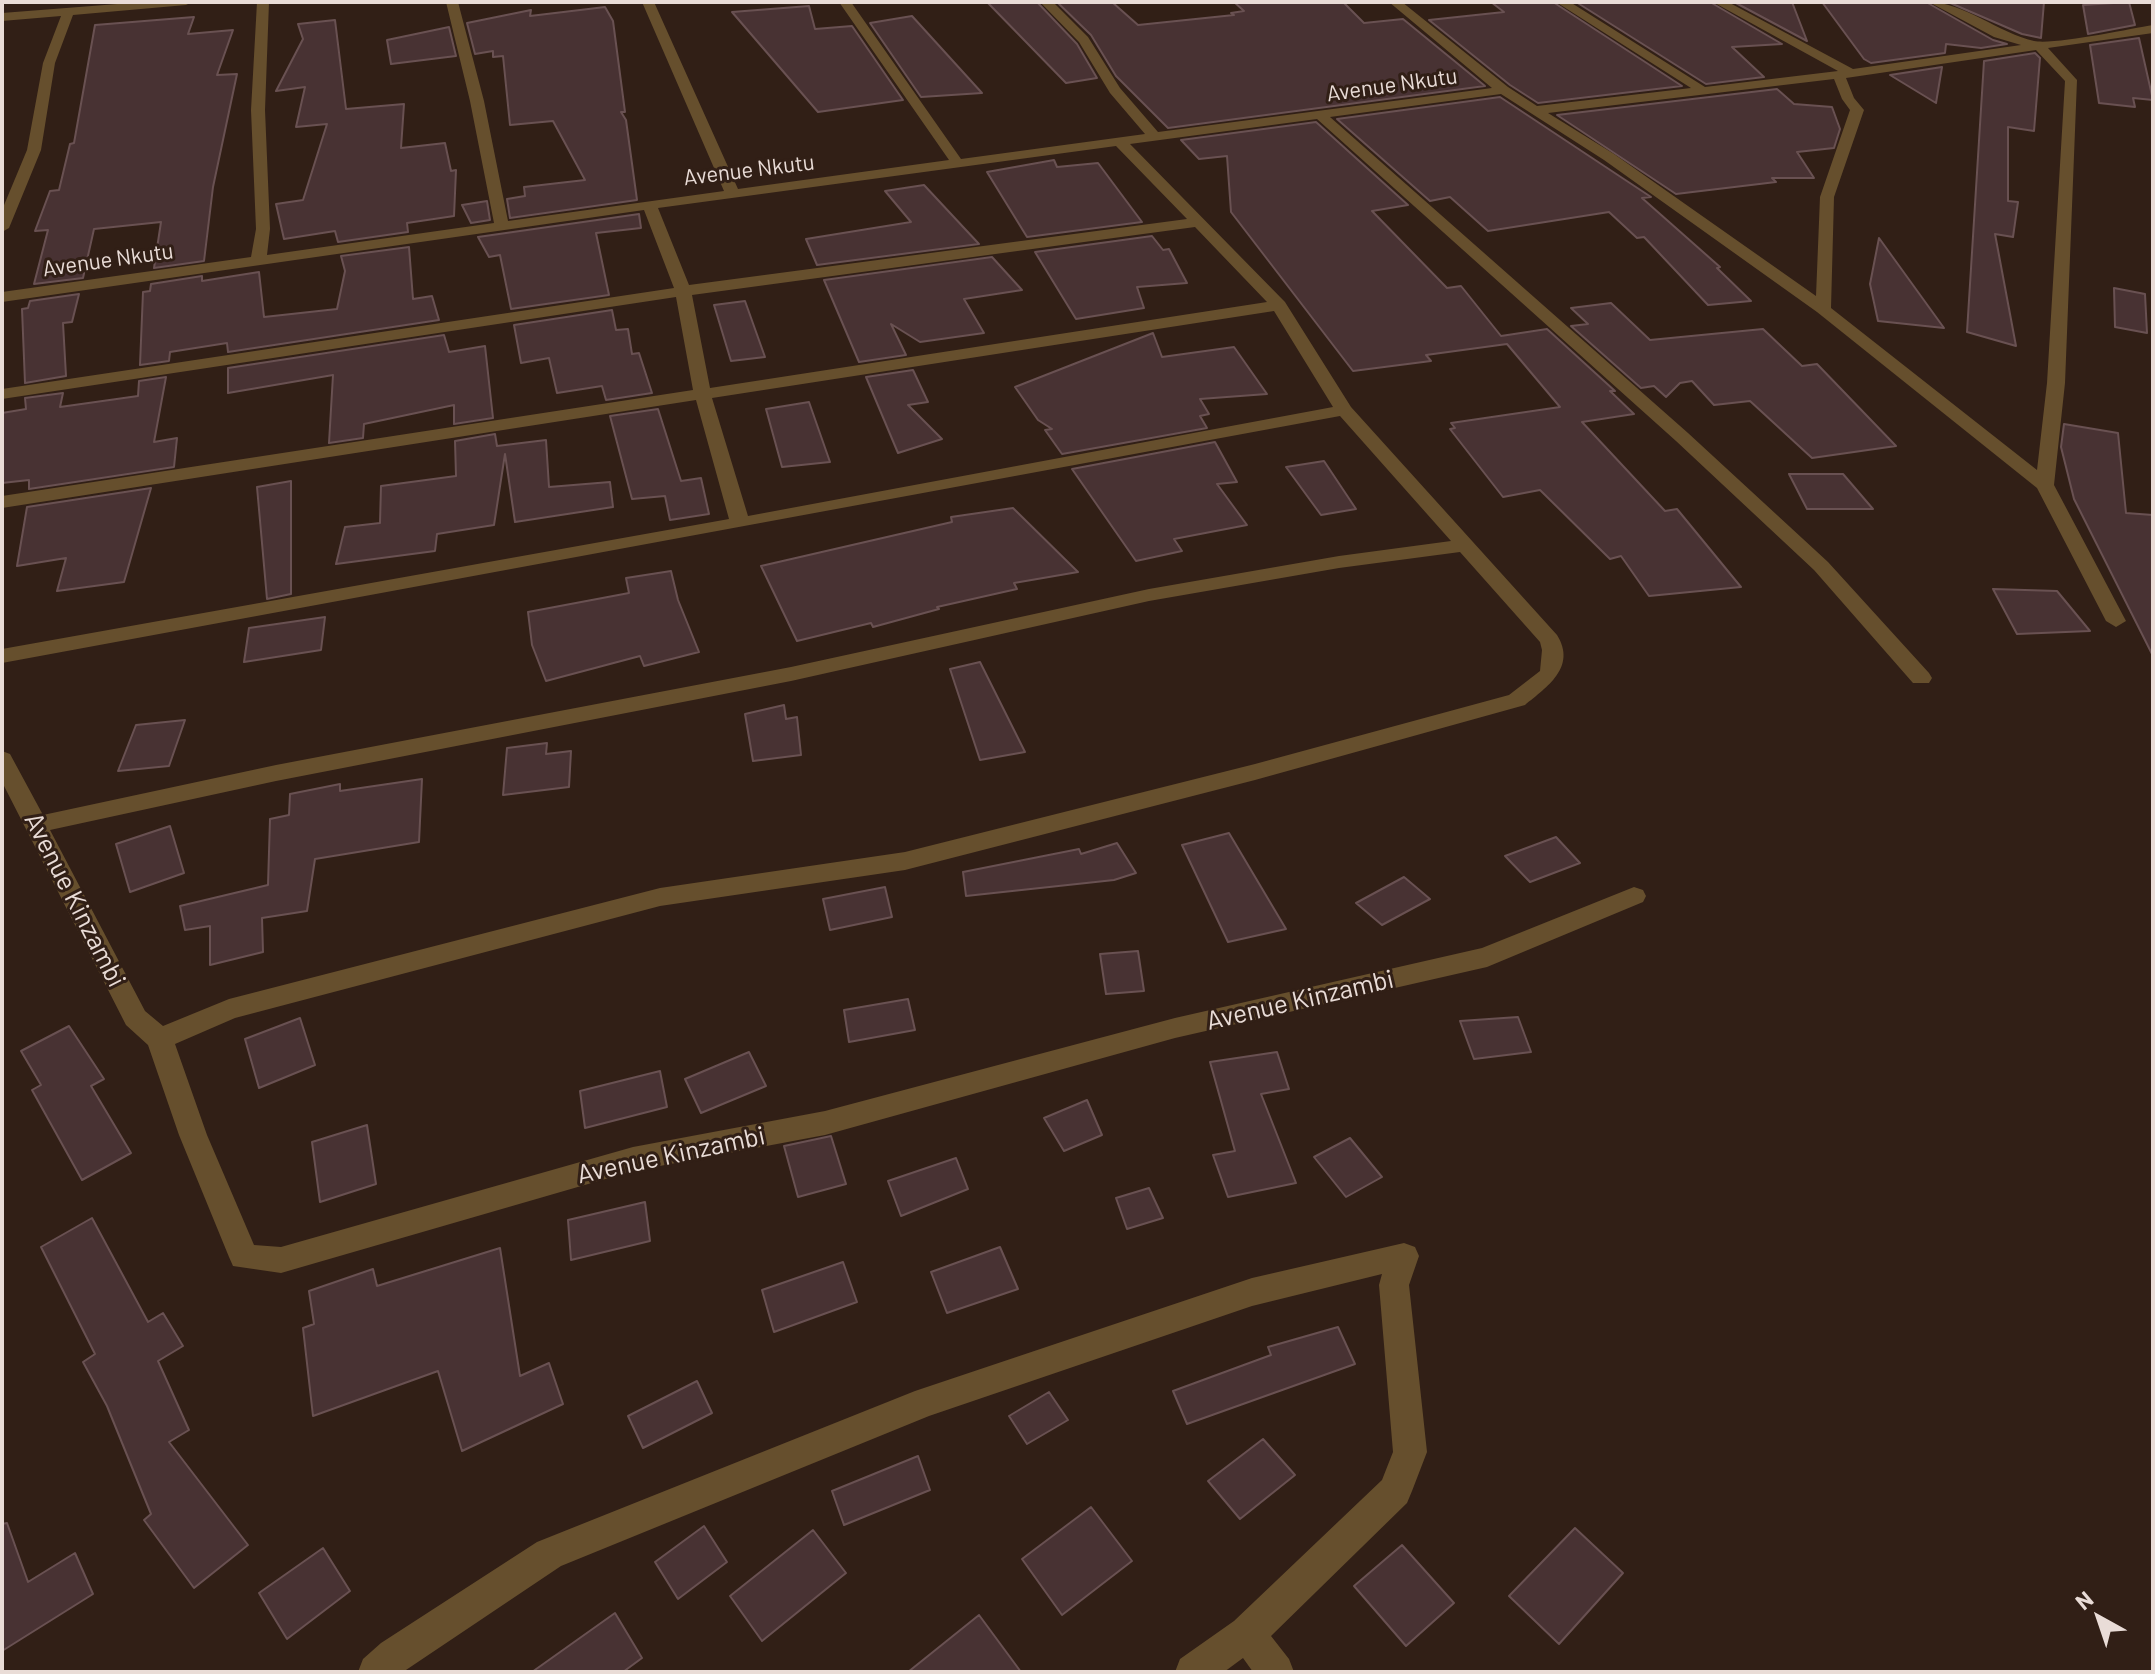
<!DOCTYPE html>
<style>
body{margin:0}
#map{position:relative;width:2155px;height:1674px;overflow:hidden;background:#311f16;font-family:Barlow,sans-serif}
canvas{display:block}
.frame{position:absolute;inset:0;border:4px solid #e9dcd7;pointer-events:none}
.north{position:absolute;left:2059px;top:1578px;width:80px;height:80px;-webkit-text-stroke:6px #311f16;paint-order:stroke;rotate:320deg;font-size:22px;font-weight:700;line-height:32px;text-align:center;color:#e9dcd7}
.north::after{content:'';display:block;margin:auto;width:28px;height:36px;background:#e9dcd7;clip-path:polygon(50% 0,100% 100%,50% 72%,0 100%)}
</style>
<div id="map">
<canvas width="2155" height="1674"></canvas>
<div class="frame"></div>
<div class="north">N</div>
</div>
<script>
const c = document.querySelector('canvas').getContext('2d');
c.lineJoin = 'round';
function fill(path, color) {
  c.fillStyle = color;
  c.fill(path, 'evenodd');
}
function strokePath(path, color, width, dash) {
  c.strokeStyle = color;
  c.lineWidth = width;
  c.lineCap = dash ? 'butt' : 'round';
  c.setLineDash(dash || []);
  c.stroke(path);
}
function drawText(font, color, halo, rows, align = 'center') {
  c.font = font + ' Barlow,sans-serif';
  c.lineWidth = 6;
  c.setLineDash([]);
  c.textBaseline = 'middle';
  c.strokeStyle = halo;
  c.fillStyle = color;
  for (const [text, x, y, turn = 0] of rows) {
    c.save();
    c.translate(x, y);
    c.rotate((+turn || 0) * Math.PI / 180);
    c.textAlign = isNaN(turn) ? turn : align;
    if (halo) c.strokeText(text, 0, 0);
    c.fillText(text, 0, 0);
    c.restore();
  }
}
const building = new Path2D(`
 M987,2h50l40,42 20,34 -31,5z
 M1057,2h55l26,23 96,-10 -3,-2 13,-2 -10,-9h109l21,21 39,-4 82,67 -317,42 -52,-52 -25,-41z
 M1491,2h62l129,84 -144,17 -28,-18 -81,-65 75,-8z
 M1576,2h134l72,42 -50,3 32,30 -58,7z
 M1734,2h58l15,39z
 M1822,2h104l67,38 14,4 -26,4 -35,-4 -1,9 -74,10 -7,-4z
 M1948,2h96l-3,36 -19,-4z
 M2129,2l6,23 -47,9 -5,-29z
 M809,6l6,23 37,-3 51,74 -85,12 -86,-100z
 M605,7l8,14 12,91h-4l5,8 11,80 -127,18 -3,-19 18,-3 -1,-9 61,-7 -32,-59 -43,4 -7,-69 -10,1v-6l-18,3 -8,-31 64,-13 -1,6z
 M912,16l70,77 -61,4 -51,-74z
 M194,17l-6,17 45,-4 -16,45 20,-1 -24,113 -9,74 -50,7 7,-46 -67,7 -11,49 -49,6 14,-54 -13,1 15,-40 9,-1 11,-46 4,-1 21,-118z
 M335,20l11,89 58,-5 -3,44 44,-5 6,28 5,-1 -2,46 -47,7 1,9 -70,10 -3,-11 -51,8 -8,-35 27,-4 24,-76 -31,3 9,-40 -29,4 27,-52 -5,-15z
 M449,27l7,29 -65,8 -4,-24z
 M2139,38l14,62 -20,-2 2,9 -36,-4 -9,-58z
 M2035,53l5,5 -6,73 -26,-4v74l10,1 -5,35 -18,-3 21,112 -49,-14 17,-271z
 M1942,67l-6,36 -46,-28z
 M1777,89l17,15 38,3 8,22 -6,19 -37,4 17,26h-42l4,4 -100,12 -119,-79z
 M1500,97l151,100 -9,1 78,69 -3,1 34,33 -43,4 -64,-68 -7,1 -28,-26 -121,19 -38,-34 -20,4 -93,-82z
 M1316,122l92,83 -36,6 75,77 14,-2 40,50 46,-7 68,62h-5l24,23 -52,8 83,89 12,-2 64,78 -92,9 -28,-40 -11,3 -70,-69 -37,7 -53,-68 5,-1 -4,-5 109,-16 -53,-63 -81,11 5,6 -78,10 -122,-159 -4,-56 -28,3 -18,-19z
 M1054,160l3,7 41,-4 44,59 -115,15 -40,-65z
 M924,185l55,59 -162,21 -11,-26 105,-17 -26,-31z
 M487,201l3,19 -19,3 -9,-18z
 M639,214l2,14 -45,5 13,62 -98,14 -11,-54 -11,2 -11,-20z
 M1152,236l11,14 6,-1 18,34 -50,4 7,21 -68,11 -41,-67z
 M1879,238l65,90 -66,-7 -8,-37z
 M409,247l4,52 19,-3 7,24 -211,32 -1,-9 -57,9 -1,9 -29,4 3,-73 7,-1 1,-7 51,-8v5l57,-9 5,45 73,-8 8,-38 -4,-15z
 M992,257l30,33 -58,9 20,34 -64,9 -29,-18 15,31 -47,7 -35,-82z
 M2114,288l31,6 2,39 -32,-6z
 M79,294l-7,28 -9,1 3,53 -41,7 -3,-74 6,-1 2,-7z
 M745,301l20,56 -34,4 -17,-56z
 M1611,303l39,37 113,-11 39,37 15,-2 79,82 -84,12 -62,-57 -36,4 -22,-24 -12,2 -14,14 -12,-11 -13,2 -70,-62 17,-2 -17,-16z
 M612,310l4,20 12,-1 4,25 7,-1 13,40 -46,7 -4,-14 -45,7 -8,-35 -28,5 -7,-38z
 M1153,333l9,24 72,-10 33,47 -67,5 9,15 -9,2 7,12 -145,26 -17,-24 7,-1 -14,-9 -23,-33z
 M444,335l5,17 36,-6 8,72 -39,6v-19l-90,19 -1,14 -34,5 4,-68 -105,18v-25z
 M913,370l15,32 -20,3 34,34 -44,14 -32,-76z
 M166,377l-12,65 23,-4 -3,29 -145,22v-9l-27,3v-70l24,-4 -1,-11 38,-5 -3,14 78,-11 1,-15z
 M809,402l21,60 -48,5 -16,-58z
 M658,409l23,72 20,-3 8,36 -39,6 -5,-24 -33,3 -22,-83z
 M2064,424l54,9 8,80 27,2v141l-79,-157 -13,-52z
 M495,434l2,12 49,-6 3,47 61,-5 3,25 -98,15 -10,-68 -11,71 -57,9 -2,17 -99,13 9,-37 35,-4 1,-37 75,-10 -1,-35z
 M1215,442l22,40 -20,2 30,41 -73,14 8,12 -46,10 -64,-92z
 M1324,461l32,48 -35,6 -35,-48z
 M1789,474h54l30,35h-66z
 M291,481v113l-24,5 -10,-112z
 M151,488l-27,94 -67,9 9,-33 -49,8 10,-59z
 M1013,508l65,64 -64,11 3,6 -80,18 2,2 -66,18 -2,-4 -74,18 -36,-75 191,-44 -1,-5z
 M671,571l7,29 21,52 -55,14 -4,-10 -94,25 -14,-36 -4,-33 101,-19 -3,-15z
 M1993,589l64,2 33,40 -73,3z
 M325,617l-4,33 -77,12 5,-34z
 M980,662l45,90 -45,8 -30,-91z
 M784,705l2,14 11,-2 4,38 -48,6 -8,-47z
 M185,720l-16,46 -51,5 18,-46z
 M547,743l-1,11 25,-3 -2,36 -66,8 4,-47z
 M422,779l-3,63 -104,17 -8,52 -45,7 1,34 -53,13v-39l-25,4 -5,-24 88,-21 2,-66 19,-4 1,-21 50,-10v7z
 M170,826l14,47 -54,19 -14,-48z
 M1229,833l57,96 -58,13 -46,-97z
 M1556,837l24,26 -50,19 -25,-26z
 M1117,843l19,30 -22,7 -148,16 -3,-24 116,-23 2,5z
 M1404,877l26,22 -48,26 -26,-22z
 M885,887l7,30 -62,13 -7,-31z
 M1138,951l6,40 -38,3 -6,-40z
 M908,999l7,31 -66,12 -5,-32z
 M1518,1017l13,35 -57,7 -14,-38z
 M300,1018l15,47 -56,23 -14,-49z
 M69,1026l35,53 -13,7 40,67 -49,27 -50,-90 9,-5 -20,-34z
 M749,1052l17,34 -65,27 -16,-34z
 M1277,1052l12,37 -28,5 35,89 -68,14 -15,-42 22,-4 -25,-89z
 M660,1071l7,36 -82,21 -5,-37z
 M1087,1100l15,35 -38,16 -20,-33z
 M367,1125l9,59 -56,18 -8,-60z
 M831,1136l15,48 -48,13 -14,-51z
 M1350,1138l32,39 -36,20 -32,-40z
 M956,1158l12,31 -67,27 -13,-35z
 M1149,1188l14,30 -36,11 -11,-31z
 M645,1202l5,39 -79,19 -3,-40z
 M92,1218l56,104 15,-9 20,33 -25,15 31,69 -20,12 79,103 -54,43 -50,-68 7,-6 -44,-108 -24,-44 12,-8 -54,-107z
 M1000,1247l18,42 -71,24 -16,-41z
 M500,1248l20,128 29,-13 14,41 -101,47 -24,-80 -125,45 -10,-88 11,-4 -5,-33 64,-22 4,17z
 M843,1262l14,40 -83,30 -12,-42z
 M1338,1327l17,37 -168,60 -14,-33 98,-36 -3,-8z
 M697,1381l15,32 -69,35 -15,-32z
 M1049,1392l19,28 -41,24 -18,-28z
 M1263,1439l32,36 -55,44 -32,-38z
 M918,1456l12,34 -86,35 -12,-34z
 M1091,1507l41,54 -70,54 -40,-56z
 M7,1523l21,59 47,-29 18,41 -91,57v-127z
 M704,1526l23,36 -49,37 -23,-37z
 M1575,1528l48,45 -64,71 -50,-48z
 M813,1530l33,43 -84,68 -32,-45z
 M1402,1545l52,58 -48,43 -52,-60z
 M323,1548l27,43 -63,48 -28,-46z
 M615,1613l27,45 -19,14h-91z
 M979,1615l42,57h-113z`);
const minor = new Path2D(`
 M143,2h49l-6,3 -113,10 -18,48 -14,87 -32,78 -7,4v-22l25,-60 16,-87 18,-47 -59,5v-8z
 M257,2h12l-4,108 5,119 -3,26 227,-32 -24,-122 -24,-99h12l26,99 24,120 216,-30 -82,-189h12l84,187 211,-29 -110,-158h12l110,157 184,-25 -35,-41 -31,-51 -39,-40h13l35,35 32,51 38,44 334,-44 -103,-86h13l106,85 29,19 154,-18 -135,-86h14l135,85 133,-16 -125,-69h15l125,67 168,-24 -27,-8 -65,-35c34,0 70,31 105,39 20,4 95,-12 119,-16v8l-105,15 29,32 -12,303 -11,102 72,136 -10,6 -10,-6 -69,-133 -220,-176 -213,-152 -103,-66 -171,23 358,316 140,129 101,111 3,5 -3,5h-16l-99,-113 -138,-129 -359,-322 -187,25 155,158 66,105 206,228c20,32 -10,52 -32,70l-270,75 -350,90 -245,36 -425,112 -60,26 32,91 47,110 27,2 352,-100 192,-36 350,-93 307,-70 152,-61 9,3 3,6 -3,6 -156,65 -312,71 -350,97 -192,36 -352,102 -48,-7 -4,-9 -50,-122 -31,-90 -22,-20 -124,-243v-31l8,3 33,61 233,-50 515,-98 358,-78 190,-33 112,-15 -111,-125 -1338,247v-14l727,-130 -33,-119 -694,108v-12l691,-106 -17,-93 -674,102v-10l672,-101 -30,-78 -642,92v-10l249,-35 5,-28 -5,-119zM2036,50l29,31 -18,302 -10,87 -206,-162 3,-111 30,-87 -10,-12 -8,-20zM1834,79l8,20 8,11 -30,87 -4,99 -202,-142 -66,-41zM1116,146l71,73 -498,66 -31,-77zM1195,227l72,75 -557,86 -18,-93zM1274,311l59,96 -585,109 -36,-118zM1460,552l80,90 2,8 -2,21 -31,24 -254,69 -350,88 -245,36 -431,111 -66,27 -18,-15 -95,-181 226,-49 515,-100 358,-80 190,-33z
 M1404,1243l11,4 4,9 -10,29 18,167 -15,39 -5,12 -136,133 18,23 5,13h-41l-10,-14 -19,14h-49l5,-13 54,-38 148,-141 11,-28 -14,-167 3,-11 -130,32 -323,110 -368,150 -158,106h-45l5,-13 18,-16 156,-101 378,-151 337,-113z`);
const farStreetnames = [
 ["Avenue Nkutu",1392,85,-8],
 ["Avenue Nkutu",749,170,-7],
 ["Avenue Nkutu",108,260,-8]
];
const streetNames = [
 ["Avenue Kinzambi",75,900,63],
 ["Avenue Kinzambi",1300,1000,-13],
 ["Avenue Kinzambi",671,1155,-12]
];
fill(building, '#483233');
strokePath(building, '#695152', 2);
fill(minor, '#664f2d');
drawText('22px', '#e9dcd7', '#311f16', farStreetnames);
drawText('26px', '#e9dcd7', '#311f16', streetNames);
</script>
